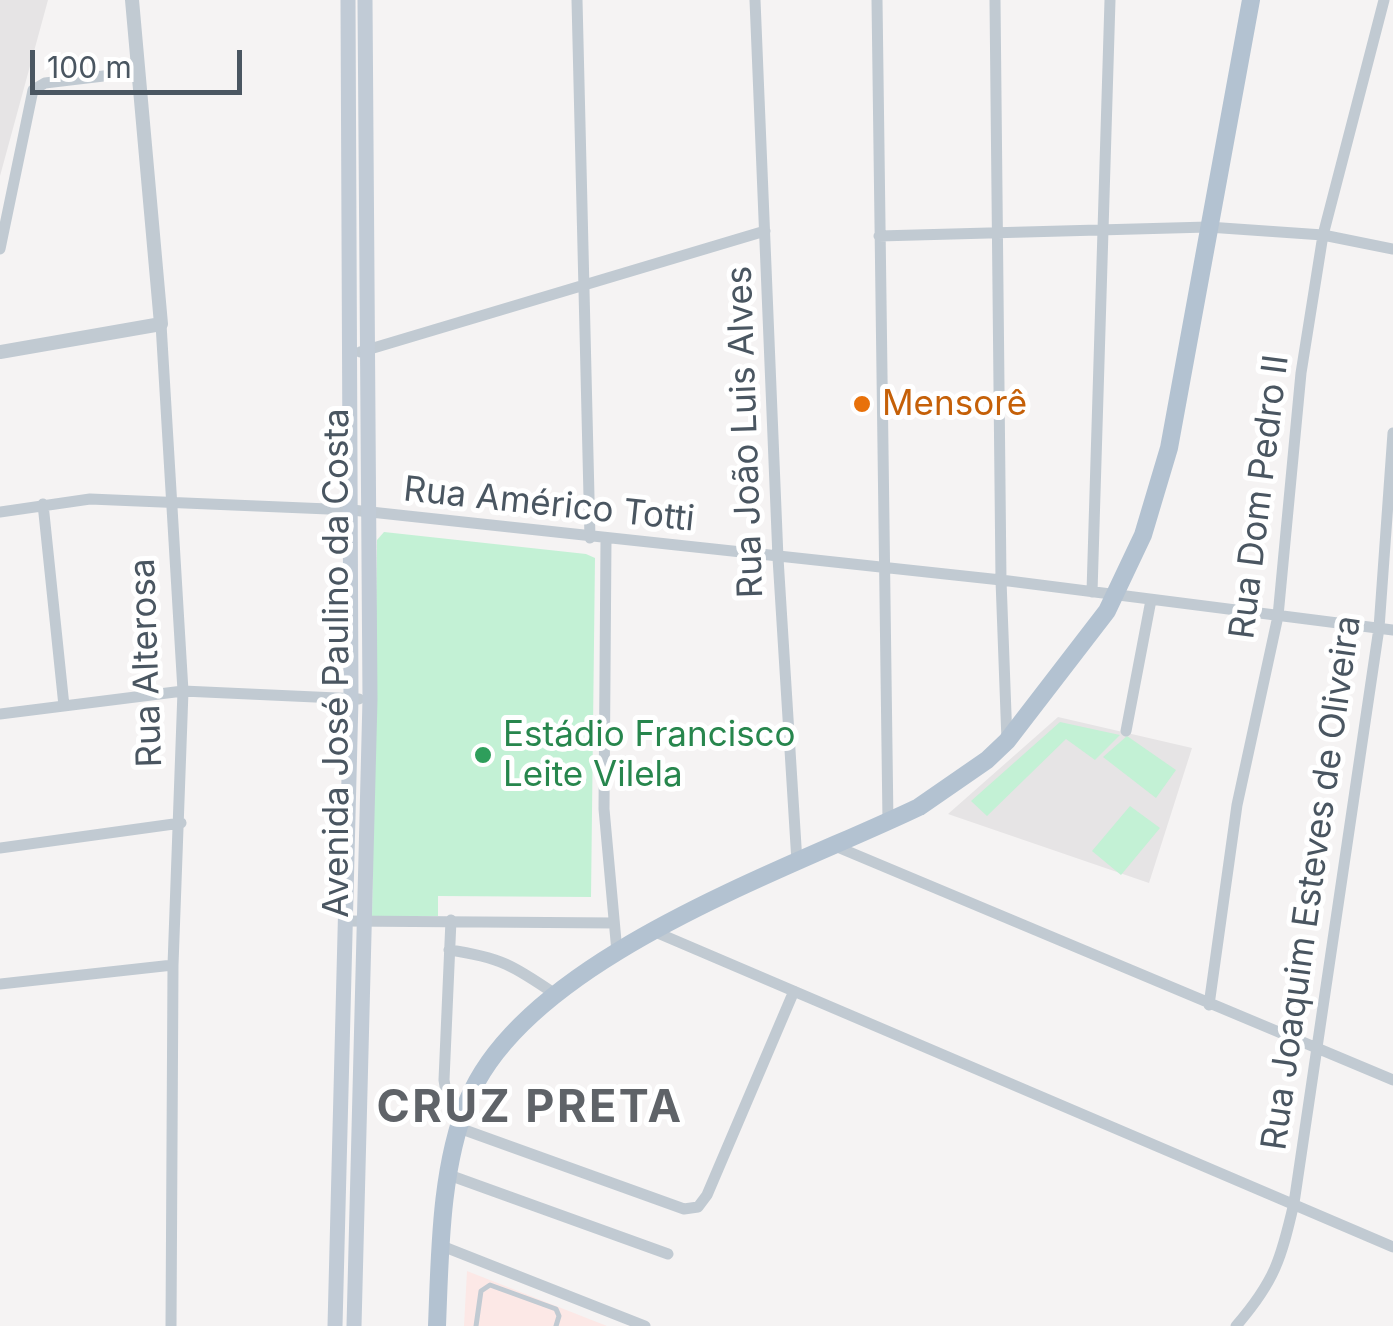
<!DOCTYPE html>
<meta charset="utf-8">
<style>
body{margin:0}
#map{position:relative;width:1393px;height:1326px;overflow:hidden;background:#f5f3f3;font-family:Inter,sans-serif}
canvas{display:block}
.scale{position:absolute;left:30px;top:50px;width:212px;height:45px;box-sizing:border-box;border:5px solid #4a5661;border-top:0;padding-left:12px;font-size:30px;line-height:35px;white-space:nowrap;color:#4a5661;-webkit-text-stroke:8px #fff;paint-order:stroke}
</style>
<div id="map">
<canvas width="1393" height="1326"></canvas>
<div class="scale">100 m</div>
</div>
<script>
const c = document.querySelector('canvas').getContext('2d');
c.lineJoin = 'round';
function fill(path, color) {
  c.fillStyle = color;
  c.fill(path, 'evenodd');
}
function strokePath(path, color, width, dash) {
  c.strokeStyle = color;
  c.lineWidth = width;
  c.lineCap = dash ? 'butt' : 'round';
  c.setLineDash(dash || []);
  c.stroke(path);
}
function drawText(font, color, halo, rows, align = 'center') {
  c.font = font + ' Inter,sans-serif';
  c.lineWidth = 10;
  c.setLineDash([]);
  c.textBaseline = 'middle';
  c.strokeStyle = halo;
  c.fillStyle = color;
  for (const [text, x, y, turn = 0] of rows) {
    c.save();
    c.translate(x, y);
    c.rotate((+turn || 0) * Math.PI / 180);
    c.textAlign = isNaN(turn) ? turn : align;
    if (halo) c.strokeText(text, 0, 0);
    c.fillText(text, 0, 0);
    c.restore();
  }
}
const education = new Path2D(`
 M0,0h48l-48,176z
 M1058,717l134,31 -43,135 -201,-69z`);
const medical = new Path2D(`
 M467,1271l140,55h-143z`);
const green = new Path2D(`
 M384,532l202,22 9,4 -4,339 -153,-1v20h-66l5,-376z
 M1060,722l60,13 -25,25 -29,-21 -79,77 -16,-15z
 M1127,736l49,34 -20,28 -53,-41z
 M1130,806l30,22 -39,47 -29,-24z`);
const service = new Path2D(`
 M476,1326l5,-35 9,-6 66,24 3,7 -3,10`);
const minor = new Path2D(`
 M577,0l13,538
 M755,0l23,558 19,304
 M877,0l11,822
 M995,0l6,580 6,161
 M879,236l329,-9 115,8 70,14
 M0,249l33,-159 12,-7 92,-11
 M161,324l22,367 -10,274 -2,361
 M360,352l405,-121
 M43,504l21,202
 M0,512l90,-13 262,11 649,70 392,50
 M606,539l-2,270 13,143
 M1092,592l18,-592
 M0,714l183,-23 176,8
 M1126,731l25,-131
 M835,846l558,234
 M0,848l181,-25
 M451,920l-7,160 3,18 12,30 225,81 14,-2 9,-12 87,-204
 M346,921l268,2
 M653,931l740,316
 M449,950c51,7 65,16 106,44
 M0,984l173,-19
 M1209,1005l28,-200 41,-189 23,-243 22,-138 61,-235
 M449,1175l219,79
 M442,1246l203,80
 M1236,1326c39,-45 45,-67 58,-123l85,-575 14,-195`);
const tertiary = new Path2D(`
 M0,352l161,-28 -29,-324`);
const secondary = new Path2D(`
 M335,1326l16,-627 -3,-699
 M354,1326l16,-627 -5,-699`);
const primary = new Path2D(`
 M437,1326c3,-73 3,-157 31,-226 58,-142 320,-230 451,-293l68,-47 20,-19 100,-130 36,-76 26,-87 82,-448`);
const markers = [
 [862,404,10,"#e8710a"],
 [483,755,10,"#2e9e5b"]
];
const foodNames = [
 ["Mensorê",882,404]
];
const streetNames = [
 ["Rua João Luis Alves",746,432,-92],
 ["Rua Dom Pedro II",1260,497,-83],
 ["Rua Américo Totti",549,505,6],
 ["Rua Alterosa",147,663,-92],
 ["Avenida José Paulino da Costa",337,663,-90],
 ["Rua Joaquim Esteves de Oliveira",1312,883,-82]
];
const leisureNames = [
 ["Estádio Francisco",503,735],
 ["Leite Vilela",503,775]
];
const districtNames = [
 ["CRUZ PRETA",530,1108]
];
fill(education, '#e6e4e5');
fill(medical, '#fce8e6');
fill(green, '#c3f1d5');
strokePath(service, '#c1cad2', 5);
strokePath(minor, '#c1cad2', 11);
strokePath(tertiary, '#c1cad2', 14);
strokePath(secondary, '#c1cbd6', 15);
strokePath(primary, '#b3c2d1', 18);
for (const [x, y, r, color] of markers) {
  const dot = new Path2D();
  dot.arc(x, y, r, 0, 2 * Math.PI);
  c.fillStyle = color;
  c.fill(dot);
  strokePath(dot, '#fff', 4);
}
drawText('35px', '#c56008', '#fff', foodNames, 'left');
drawText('35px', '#4a5661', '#fff', streetNames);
drawText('35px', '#27864d', '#fff', leisureNames, 'left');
c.letterSpacing = '2.5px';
drawText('bold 45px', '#5f6368', '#fff', districtNames);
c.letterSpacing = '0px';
</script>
